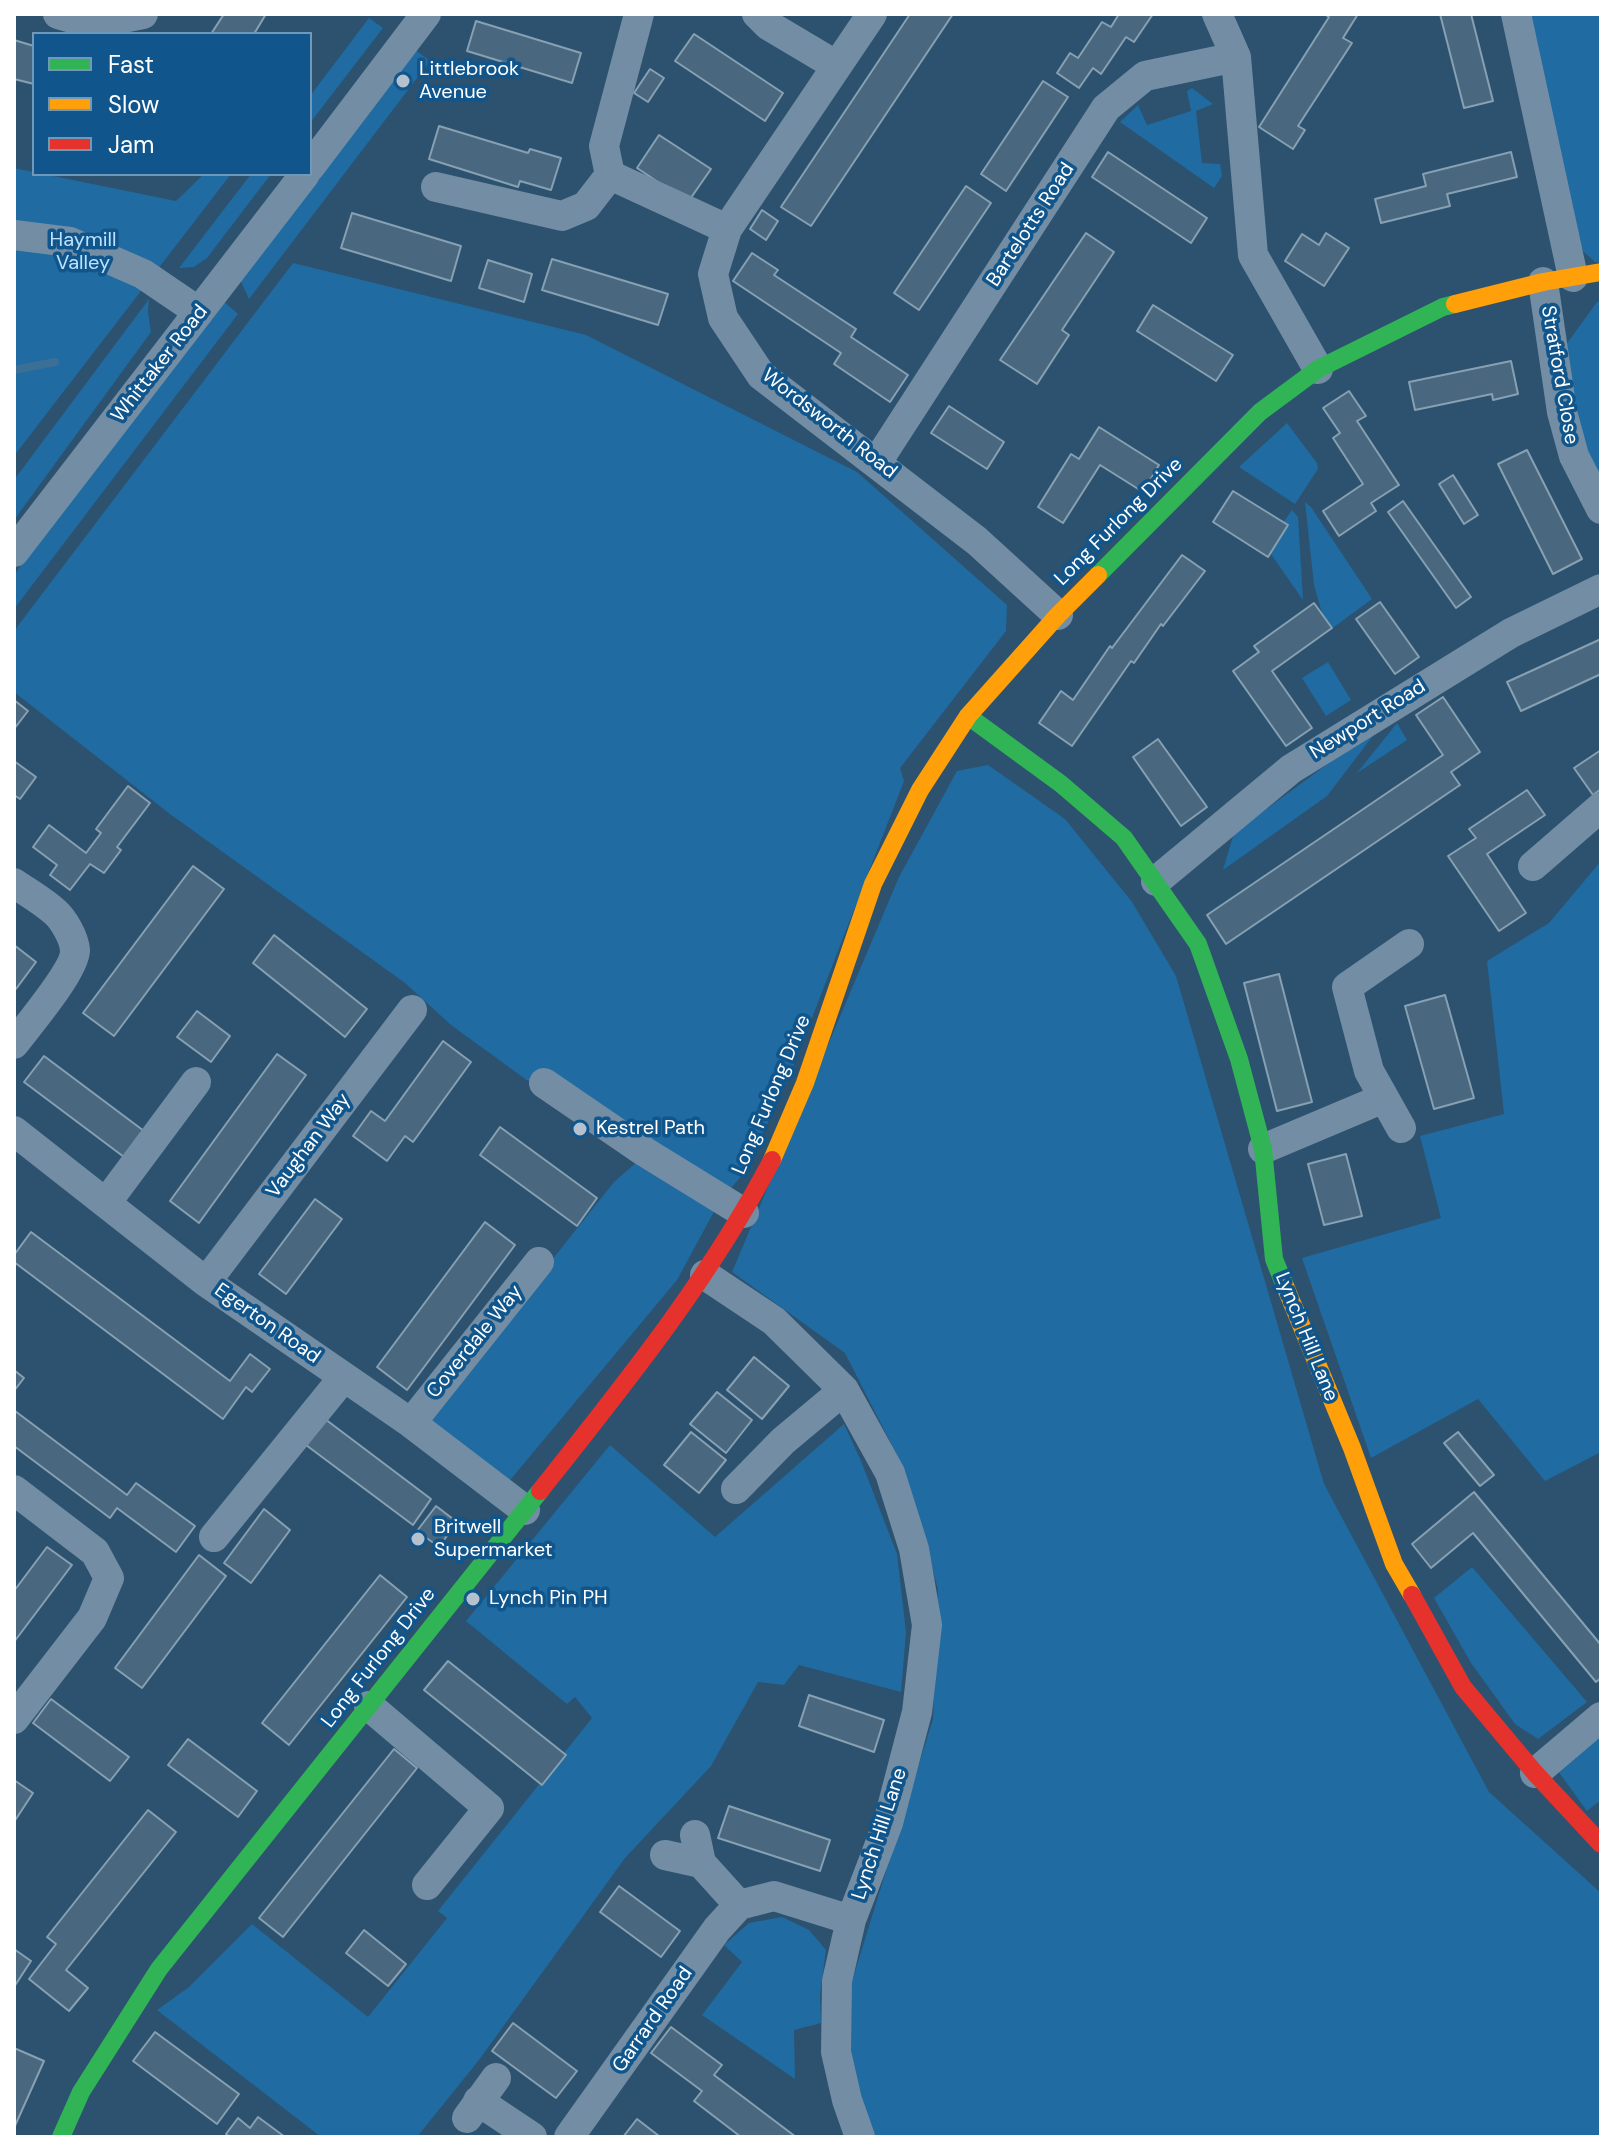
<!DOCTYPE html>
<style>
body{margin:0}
#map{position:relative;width:1615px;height:2151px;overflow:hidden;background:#2c526f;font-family:"DM Sans",sans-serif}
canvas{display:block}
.frame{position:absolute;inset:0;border:16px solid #fff;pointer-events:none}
.legend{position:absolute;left:32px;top:32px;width:280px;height:144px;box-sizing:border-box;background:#10558b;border:2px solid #7099b9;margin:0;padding:10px 14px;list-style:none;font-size:24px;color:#fff}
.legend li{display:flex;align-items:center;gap:16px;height:40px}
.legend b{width:40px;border:2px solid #7099b9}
</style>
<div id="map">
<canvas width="1615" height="2151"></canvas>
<div class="frame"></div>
<ul class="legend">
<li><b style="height:10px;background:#30b455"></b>Fast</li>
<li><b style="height:10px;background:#ff9f0a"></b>Slow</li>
<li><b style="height:10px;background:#e5322d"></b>Jam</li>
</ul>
</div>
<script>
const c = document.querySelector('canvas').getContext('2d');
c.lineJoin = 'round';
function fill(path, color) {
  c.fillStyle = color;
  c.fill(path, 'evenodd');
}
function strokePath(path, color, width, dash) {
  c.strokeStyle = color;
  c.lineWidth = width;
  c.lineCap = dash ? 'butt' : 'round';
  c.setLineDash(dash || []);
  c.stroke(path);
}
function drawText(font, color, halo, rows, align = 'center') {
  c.font = font + ' "DM Sans",sans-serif';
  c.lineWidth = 7;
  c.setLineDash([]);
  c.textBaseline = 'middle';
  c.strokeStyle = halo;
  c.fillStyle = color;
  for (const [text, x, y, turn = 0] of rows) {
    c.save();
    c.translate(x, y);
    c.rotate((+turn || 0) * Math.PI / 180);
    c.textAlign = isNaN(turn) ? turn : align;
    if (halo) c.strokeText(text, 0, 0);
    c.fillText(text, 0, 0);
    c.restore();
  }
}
const green = new Path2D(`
 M1522,14h79v248h-6l-20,-18z
 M369,18l14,10 -73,95v-27z
 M414,49l16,12 -181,238 -11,-24z
 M1192,88l21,16 -17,7 6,52 18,1 2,12 -8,12 -94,-66 18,-17 9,20 44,-14 -4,-20z
 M14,168l162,33 28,-27h27l-217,282z
 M251,174h20l-64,84 -13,9 -15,1z
 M293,263l293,72 271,137 150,133 -1,26 -106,137 4,13 -115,296 -44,95 -20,23 -180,-126 -17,12 -77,-56 -46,-42 -235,-169 -156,-122v-61z
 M149,299l-1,13 3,20 -137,188v-40z
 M222,300l16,14 -224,295v-34l99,-135z
 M1597,302h4v193l-23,-48 -18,-94z
 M1287,423l30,40 1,6 -23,35 -56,-37z
 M1305,502l6,5 61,92 -38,28h-8l-12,-42z
 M1292,510l6,7 5,83 -37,-53z
 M1328,662l23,38 -25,16 -24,-38z
 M1397,723l10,17 -50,33z
 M1382,724l-55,72 -104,74 11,-37z
 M988,765l77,54 67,83 44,74 148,508 165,308 112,101v244h-728l-33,-117 93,-301 5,-130 -33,-118 -60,-118 -113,-81 167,-395 58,-106z
 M1601,861v591l-56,29 -67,-82 -107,59 -69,-200 139,-40 -21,-82 84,-22 -17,-153 62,-38z
 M638,1161l78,47 -39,72 -171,205 -84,-62 192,-241z
 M844,1424l17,37 36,93 9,78 -5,60 -102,-27 -15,20 -26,-3 -47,84 -86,92 -146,202 -62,77h-96l-164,-127 32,-23 63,-63 116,93 79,-99 -9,-7 154,-193 -17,-21 -8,7 -101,-83 144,-176 105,92z
 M1472,1567l115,135 -49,37 -23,-15 -44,-61 -37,-65z
 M1601,1733v67l-14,11 -29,-40z
 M782,1917l27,13 17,20 -6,45 1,28 -27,7 1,49 -93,-64 40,-53 -18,-17 25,-22z`);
const stream = new Path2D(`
 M14,370l41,-8`);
const building = new Path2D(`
 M224,14h42l-12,20h-43z
 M910,14h43l-142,212 -30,-19z
 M1119,14h34l-19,28 -8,-5 -25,37 -8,-6 -14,20 -22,-15 13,-20 8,5 24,-36 9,5z
 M1324,14h34l-15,24 9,5 -54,83 7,4 -12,19 -34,-22 70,-110z
 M1440,14h31l22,87 -29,7z
 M476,21l105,32 -9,30 -105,-32z
 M694,34l89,59 -18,28 -90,-60z
 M14,40l20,6v38l-20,-5z
 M650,69l14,9 -16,24 -14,-9z
 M1043,81l25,16 -62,94 -25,-17z
 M439,126l89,27 2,-4 31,9 -10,32 -31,-9 -2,6 -89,-28z
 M659,135l52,34 -23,33 -51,-34z
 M1108,152l99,66 -16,25 -99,-66z
 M1511,152l6,25 -70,17 3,12 -69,17 -6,-24 51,-13 -3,-12z
 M966,186l25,17 -72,107 -25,-17z
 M762,210l16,11 -12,19 -16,-11z
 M352,213l109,33 -10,35 -110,-33z
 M1086,233l28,19 -52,78 7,5 -32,49 -37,-24z
 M1326,233l23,15 -25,38 -39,-25 17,-27 17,11z
 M752,253l26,17 -4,5 82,54 -5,8 57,38 -18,27 -56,-38 7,-11 -108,-72z
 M552,259l116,35 -10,31 -116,-35z
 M488,260l44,14 -8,28 -45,-14z
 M1153,305l80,50 -17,26 -79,-50z
 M1511,361l7,33 -25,6 -1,-6 -77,16 -6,-28z
 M1349,391l17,25 -9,5 42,64 -28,18 5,8 -37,25 -16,-25 40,-27 -30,-46 7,-5 -17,-25z
 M949,406l55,36 -17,27 -56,-36z
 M1099,427l60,38 -16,27 -43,-27 -37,58 -25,-16 33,-53 8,5z
 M1527,450l55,109 -29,15 -55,-110z
 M1453,475l25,40 -14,9 -25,-40z
 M1233,491l55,34 -20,32 -55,-35z
 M1403,501l68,96 -15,11 -68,-96z
 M1182,555l23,16 -42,55 -2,-2 -27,39 -3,-2 -59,85 -33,-23 22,-32 12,9 37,-54 2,2z
 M1380,602l39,55 -24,17 -39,-55z
 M1314,603l18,25 -60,43 40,57 -26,18 -53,-75 26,-19 -5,-6z
 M1601,639v35l-80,37 -14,-29z
 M1443,697l37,55 -29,20 9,13 -234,159 -19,-29 236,-160 -27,-40z
 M14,700l14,11 -14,18z
 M1158,739l49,68 -26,19 -48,-69z
 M1601,750v39l-8,6 -19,-27z
 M14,761l22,16 -16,22 -6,-4z
 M128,786l22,17 -33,44 4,3 -17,23 -14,-9 -20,26 -20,-15 7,-10 -24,-18 16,-22 37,28 15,-20 -5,-4z
 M1527,790l18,25 -58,39 39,59 -27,18 -51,-75 28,-18 -7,-9z
 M193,866l31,23 -110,147 -31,-23z
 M274,935l93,74 -22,28 -92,-74z
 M14,945l22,17 -20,27 -2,-2z
 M1279,974l33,128 -35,9 -33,-128z
 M1445,995l29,103 -40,11 -29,-103z
 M197,1011l33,25 -19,26 -34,-25z
 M443,1041l28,21 -58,80 -8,-6 -18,25 -34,-25 18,-25 14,10z
 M277,1054l29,21 -107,148 -29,-22z
 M44,1056l100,75 -20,26 -100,-75z
 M500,1127l97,71 -20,28 -97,-71z
 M1346,1154l16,62 -38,9 -16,-61z
 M315,1199l27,20 -56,75 -27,-20z
 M485,1222l30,23 -108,145 -30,-23z
 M31,1232l199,149 20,-27 20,15 -18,23 -6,-5 -23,32 -209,-157v-7z
 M754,1357l35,29 -27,33 -35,-29z
 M14,1370l10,8 -10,13z
 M717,1392l35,28 -26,33 -36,-29z
 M15,1411l112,84 9,-12 59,43 -19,26 -59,-44 -7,10 -96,-72z
 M325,1419l106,80 -18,26 -107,-80z
 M691,1432l35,28 -27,33 -35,-28z
 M1458,1432l36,43 -14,11 -36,-43z
 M1474,1492l127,153v33l-5,4 -123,-149 -42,35 -19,-24z
 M436,1506l21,16 -18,25 -22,-16z
 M264,1509l26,21 -39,53 -27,-20z
 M47,1547l25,18 -58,77v-51z
 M199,1555l27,21 -84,112 -27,-20z
 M380,1575l27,22 -118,148 -27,-22z
 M448,1661l118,94 -24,30 -118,-95z
 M809,1695l75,25 -10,32 -75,-26z
 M51,1699l78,58 -19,24 -77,-58z
 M188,1739l69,52 -19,26 -70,-52z
 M394,1749l23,19 -134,169 -24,-19z
 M14,1780l19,13 -19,29z
 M729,1806l101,34 -10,31 -102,-33z
 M148,1810l28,22 -110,138 22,18 -19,23 -40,-32 27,-35 -9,-7z
 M619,1886l61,45 -19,26 -61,-45z
 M364,1930l42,34 -18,22 -42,-33z
 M14,1949l17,12 -17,26z
 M513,2023l64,48 -21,27 -64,-47z
 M671,2027l51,38 -8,10 82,62h-55l-47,-36 8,-10 -51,-38z
 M155,2032l84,62 -22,30 -84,-63z
 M14,2048l30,13 -30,67z
 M258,2117l27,20h-55l-4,-3 12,-16 12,10z
 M637,2119l22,17v1h-36z`);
const street = new Path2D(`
 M58,14l35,10 50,-10
 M639,14l-35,132 6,29 117,54
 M757,14l11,11 69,41
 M872,14l-145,215 -14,45 10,44 38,57 216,166 81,74
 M1217,14l19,43 17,198 65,114
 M1516,14l57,263
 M310,167l116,-153
 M436,187l126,29 24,-10 24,-31
 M14,235l56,7 73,32 56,38
 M1543,282l19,130 12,44 27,53
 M877,462l229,-354 39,-32 91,-19
 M14,552l291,-378
 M1533,866l68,-59
 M1156,881l135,-112 220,-136 90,-44
 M14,883c13,9 29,18 41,29 9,8 19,26 20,38 1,19 -48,77 -61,94
 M544,1083l101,69 99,61
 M1401,1128l-32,-57 -22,-84 62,-43
 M14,1131l192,151 205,141 114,87
 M1263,1149l121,-51
 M106,1203l90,-121
 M705,1275l69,46 70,69 46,83 24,76 13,76 -10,87 -29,111 -37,97 -14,61 -1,71 11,48 13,37
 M206,1282l206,-272
 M411,1423l128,-161
 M736,1489l47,-48 61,-51
 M14,1490l81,62 14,26 -17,40 -78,101
 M214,1537l129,-159
 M369,1706l120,102 -62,77
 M1535,1773l66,-56
 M695,1835l6,28
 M665,1855l36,8 38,42 35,-9 77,24
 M478,2101l54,36
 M467,2118l29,-40
 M569,2137l148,-208 22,-24`);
const fast = new Path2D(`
 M1098,575l162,-163 58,-43 125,-62 12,-3
 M968,716l93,68 63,54 74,106 41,115 24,90 11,110 11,27
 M61,2137l20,-45 78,-123 381,-478`);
const slow = new Path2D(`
 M1455,304l88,-22 58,-10
 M772,1160l33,-77 68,-199 47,-94 48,-74 90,-101 40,-40
 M1285,1286l67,162 42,116 18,31`);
const jam = new Path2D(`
 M540,1491c84,-106 169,-211 232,-331
 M1412,1595l51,92 72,86 66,71`);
const markers = [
 [403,81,8,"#b5c2cd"],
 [580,1129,8,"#b5c2cd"],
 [418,1539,8,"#b5c2cd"],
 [473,1599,8,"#b5c2cd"]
];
const poiNames = [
 ["Littlebrook",419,70],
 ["Avenue",419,93],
 ["Kestrel Path",596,1129],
 ["Britwell",434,1528],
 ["Supermarket",434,1551],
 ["Lynch Pin PH",489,1599]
];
const streetNames = [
 ["Bartelotts Road",1031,225,-57],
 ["Whittaker Road",160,364,-52],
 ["Stratford Close",1559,375,80],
 ["Wordsworth Road",829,424,38],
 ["Long Furlong Drive",1119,522,-45],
 ["Newport Road",1368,720,-32],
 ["Long Furlong Drive",772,1095,-67],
 ["Vaughan Way",309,1146,-53],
 ["Egerton Road",267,1324,35],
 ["Lynch Hill Lane",1306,1337,68],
 ["Coverdale Way",475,1342,-51],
 ["Long Furlong Drive",379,1658,-52],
 ["Lynch Hill Lane",880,1834,-72],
 ["Garrard Road",653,2020,-55]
];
const parkNames = [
 ["Haymill",83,241],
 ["Valley",83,264]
];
fill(green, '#206ba1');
strokePath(stream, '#3c6f96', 8);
fill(building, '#49687f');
strokePath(building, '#87a0b2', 2);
strokePath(street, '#738ea4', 30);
strokePath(fast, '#30b455', 18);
strokePath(slow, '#ff9f0a', 18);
strokePath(jam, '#e5322d', 18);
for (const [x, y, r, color] of markers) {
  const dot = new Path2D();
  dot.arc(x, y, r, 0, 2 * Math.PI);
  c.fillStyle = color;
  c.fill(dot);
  strokePath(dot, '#10558b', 3);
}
drawText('20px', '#fff', '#10558b', poiNames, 'left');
drawText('20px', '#fff', '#10558b', streetNames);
drawText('20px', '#bde2fd', '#10558b', parkNames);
</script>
